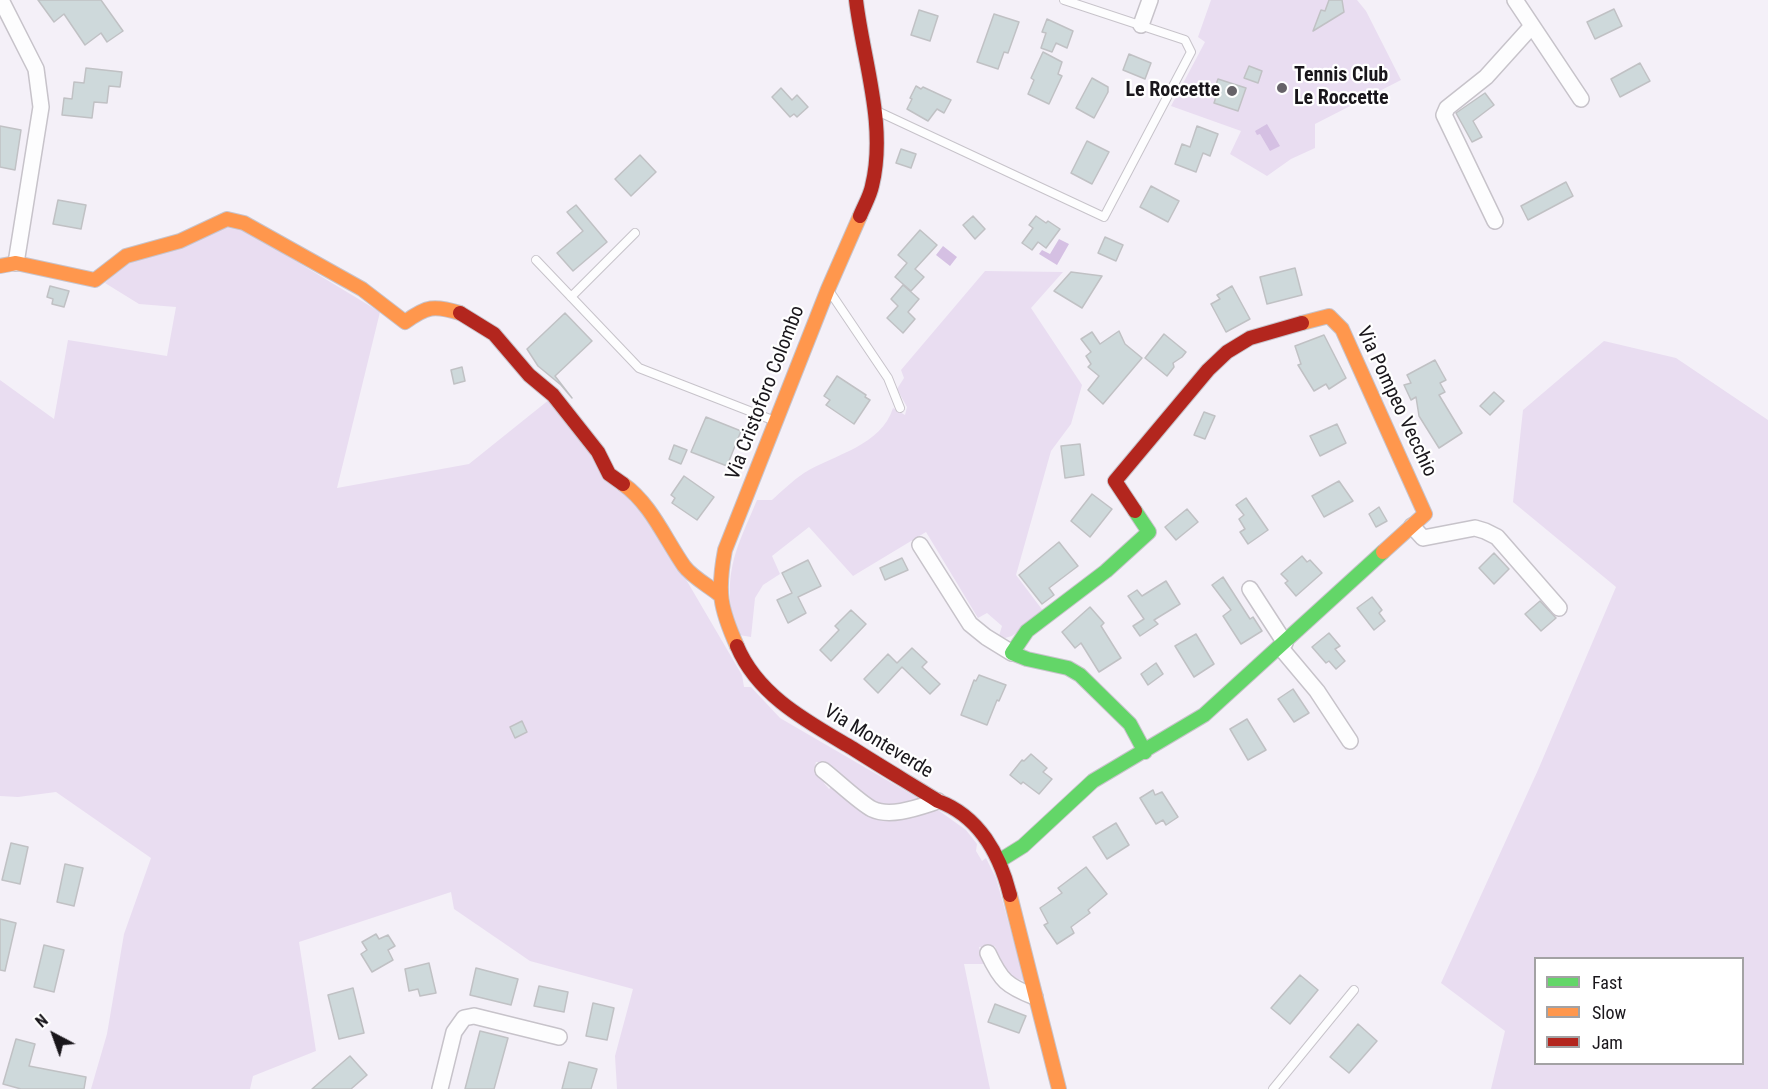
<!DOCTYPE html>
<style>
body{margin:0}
#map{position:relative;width:1768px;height:1089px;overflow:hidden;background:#f4f0f8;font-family:"Roboto Condensed",sans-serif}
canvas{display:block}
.legend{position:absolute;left:1534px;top:957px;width:210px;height:108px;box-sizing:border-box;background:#fff;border:2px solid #a3a2a4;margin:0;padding:8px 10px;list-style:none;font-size:18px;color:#19161b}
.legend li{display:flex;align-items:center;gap:12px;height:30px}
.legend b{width:30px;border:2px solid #a3a2a4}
.north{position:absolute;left:24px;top:1005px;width:60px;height:60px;-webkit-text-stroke:4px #fff;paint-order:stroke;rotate:319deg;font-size:16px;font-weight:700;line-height:24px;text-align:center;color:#19161b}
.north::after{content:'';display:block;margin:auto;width:21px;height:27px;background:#19161b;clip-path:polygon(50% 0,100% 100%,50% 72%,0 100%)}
</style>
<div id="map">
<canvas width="1768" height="1089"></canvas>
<ul class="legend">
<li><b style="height:8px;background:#63d668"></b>Fast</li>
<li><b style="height:8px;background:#ff974d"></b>Slow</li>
<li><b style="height:8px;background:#b3261e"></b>Jam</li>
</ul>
<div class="north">N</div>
</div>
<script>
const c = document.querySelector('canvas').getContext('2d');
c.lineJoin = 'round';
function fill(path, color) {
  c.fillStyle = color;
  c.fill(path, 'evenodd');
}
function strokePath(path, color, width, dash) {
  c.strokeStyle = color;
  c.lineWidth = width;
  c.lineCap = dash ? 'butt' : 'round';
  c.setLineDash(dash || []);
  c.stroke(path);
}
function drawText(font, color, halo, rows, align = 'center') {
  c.font = font + ' "Roboto Condensed",sans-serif';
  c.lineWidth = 4.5;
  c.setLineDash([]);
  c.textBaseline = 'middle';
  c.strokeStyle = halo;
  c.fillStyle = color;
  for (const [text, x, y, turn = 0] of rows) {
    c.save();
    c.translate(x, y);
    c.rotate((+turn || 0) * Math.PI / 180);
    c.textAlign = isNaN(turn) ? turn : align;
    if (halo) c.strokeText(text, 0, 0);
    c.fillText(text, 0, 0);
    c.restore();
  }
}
const green = new Path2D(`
 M1211,0h146l9,11 35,69 -86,44v24l-24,11 -24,17 -37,-22 11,-23 -70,-25 34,-64 -7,-5z
 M225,226l16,2 139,84 -43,176 132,-24 81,-65 78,94 56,83 58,99 2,12h7l29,31 141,82c-16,3 -33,10 -49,2l-49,-40h-7l-2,8 13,9 -3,4 5,6 4,-4 68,33 37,-8 28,20 11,14 -1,7 6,10 4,-3 10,20 29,103c-20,-5 -26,-15 -30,-35l-16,1 5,17h-20l26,125h-373l-2,-33 18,-67 -103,-28 -76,-52 -3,-17 -152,50 17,109 -63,25 -3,13h-159l16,-55 17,-100 27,-76 -95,-66 -38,5 -18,-1v-416l54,39 14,-79 99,16 9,-49 -37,-3 -34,-21 24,-24z
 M985,271l78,1 -32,36 51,77 -11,39 -20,27 -35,124 28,37 -32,24 -7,2 -6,-2 3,-10 -15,-13 -9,5 -52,-86 -73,44 -44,-49 -37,29 8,18 -17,11 -8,13 -4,39 -12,-2c-3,-12 -9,-25 -9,-37 -2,-38 13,-64 27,-98h15c10,-9 20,-19 32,-27 31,-19 77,-27 89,-65l12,7 2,-8 -10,-18 7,-11 -3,-8z
 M1604,341l72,17 92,62v669h-277l14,-58 -64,-48 97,-213 78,-183 -103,-85 10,-92zM1536,958h206v106h-206z`);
const water = new Path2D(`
 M1267,124l13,22 -10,5 -10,-17 -3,1 -2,-4z
 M1059,239l10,5 -12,21 -18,-11 3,-4 8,4z
 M943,246l14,11 -7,9 -14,-11z`);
const building = new Path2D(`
 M38,0h63l22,31 -16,11 -6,-9 -16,12 -21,-31 -10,8z
 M1329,0h13l2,12 -31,19 8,-21 4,1z
 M1614,9l8,17 -27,13 -8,-17z
 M919,10l19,6 -8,25 -19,-6z
 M994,14l25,8 -11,31 -4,-1 -6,17 -21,-7z
 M1047,19l26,12 -6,17 -11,-5 -4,9 -11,-4 5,-15 -4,-1z
 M1043,52l19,10 -4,12 4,2 -13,28 -21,-10 6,-14 -3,-2z
 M1129,54l22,9 -6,16 -22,-9z
 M1640,63l10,18 -30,16 -9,-18z
 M1249,66l13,5 -4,12 -14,-5z
 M86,68l36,4 -2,15 -11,-1 -2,17 -13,-1 -2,16 -30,-3 2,-17 8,1 2,-17 10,1z
 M1092,78l16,9v5l-14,26 -18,-10z
 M1218,79l28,9 -8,23 -24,-8 4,-12 -4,-1z
 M916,86l5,3 2,-2 28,13 -7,13 -7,-4 -9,12 -21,-12 5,-10 -2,-1z
 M781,88l11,12 5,-5 11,12 -11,10 -3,-3 -4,3 -18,-20z
 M1485,93l9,12 -21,16 9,16 -10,5 -16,-29z
 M0,126l21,4 -6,40 -15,-3z
 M1197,126l21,8 -8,22 -7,-3 -7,19 -21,-8 7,-20 8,3z
 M1087,141l22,11 -17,32 -21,-11z
 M901,149l15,5 -5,14 -15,-5z
 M640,155l16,17 -25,24 -16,-17z
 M1566,182l7,14 -45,24 -7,-14z
 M1151,186l28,15 -11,21 -28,-15z
 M58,200l28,5 -5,24 -28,-5z
 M576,205l31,37 -34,29 -16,-18 26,-22 -16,-19z
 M973,216l12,13 -10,10 -12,-14z
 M1036,216l10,7 2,-2 12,8 -14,19 -8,-6 -6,8 -10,-7 11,-15 -4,-3z
 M920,230l17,15 -22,24 9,8 -13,14 -16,-14 12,-14 -9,-8z
 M1105,237l18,8 -7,16 -18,-8z
 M1295,268l7,27 -35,9 -7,-27z
 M1071,272l31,4 -20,32 -28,-17z
 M903,285l16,14 -11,13 7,7 -12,14 -16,-15 11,-12 -7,-7z
 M50,286l19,5 -5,16 -12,-3 1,-5 -6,-2z
 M1232,286l18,33 -24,13 -15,-28 9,-5 -3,-4z
 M565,313l27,28 -37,35 17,22 -11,-13 -23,-19 -11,-17z
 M1119,331l6,13 17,14 -39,46 -15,-14 11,-14 -11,-9 3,-3 -5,-8 5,-4 -10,-13 11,-7 8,12z
 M1164,334l22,18 -4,5 -9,6 1,4 -7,9 -22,-18z
 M1324,335l22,43 -17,11 -3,-5 -12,7 -16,-26 3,-1 -6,-18z
 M1435,360l11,20 -6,3 5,9 -6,3 23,38 -23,15 -20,-32 -3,-19 -5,3 -7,-15 7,-2 -4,-8z
 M462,367l3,14 -11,3 -3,-14z
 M837,376l29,19 -1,2 5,3 -16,24 -28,-19 4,-5 -6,-4z
 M1494,392l10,9 -14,14 -10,-9z
 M1204,412l11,4 -10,23 -11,-4z
 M706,417l35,14 -14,35 -36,-14z
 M1337,424l9,19 -26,13 -10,-20z
 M1080,444l4,31 -19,3 -4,-32z
 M674,445l13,5 -6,14 -12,-5z
 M684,476l30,21 -17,23 -25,-17 3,-5 -4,-3z
 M1339,481l14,20 -29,16 -12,-21z
 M1092,494l20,15 -22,28 -19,-16z
 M1246,498l22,32 -20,14 -8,-12 5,-3 -6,-10 5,-4 -8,-10z
 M1379,507l8,14 -11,6 -7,-13z
 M1187,509l11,13 -22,18 -11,-13z
 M1059,542l19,24 -29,22 5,7 -12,9 -23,-29z
 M1494,553l15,16 -15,15 -15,-16z
 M1302,556l5,6 3,-2 12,13 -26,23 -11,-13 3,-2 -7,-7z
 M902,558l6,12 -23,10 -5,-12z
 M808,560l13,26 -23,11 8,16 -18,10 -11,-23 15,-7 -10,-20z
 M1223,577l27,42 3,-2 9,14 -21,13 -18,-28 8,-6 -19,-25z
 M1166,581l14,23 -26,16 4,4 -18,12 -7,-10 11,-7 -16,-23 9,-6 5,6z
 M1372,597l10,13 -3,3 6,8 -11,9 -17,-22z
 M1540,601l16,17 -15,13 -16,-17z
 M1090,607l14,16 -3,3 20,32 -22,14 -18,-29 -6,5 -13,-16z
 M851,610l15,14 -35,37 -11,-11 19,-20 -4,-4z
 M1329,633l11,13 -5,3 10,12 -9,8 -7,-8 -3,2 -14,-16z
 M1196,634l18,30 -20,13 -19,-31z
 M912,648l15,14 -5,5 18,17 -10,10 -28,-27 -24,26 -14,-14 24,-25 9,9z
 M1156,663l7,11 -15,11 -7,-11z
 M979,675l27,10 -7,16 -2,-1 -10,25 -26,-10 13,-35 2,1z
 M1293,689l16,24 -15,9 -16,-23z
 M1247,719l19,31 -18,10 -18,-31z
 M522,721l5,11 -12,6 -5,-11z
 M1031,754l16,14 -4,4 9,7 -13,15 -16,-12 -2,2 -11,-9 12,-15 2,1z
 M1153,790l2,5 7,-3 16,25 -12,8 -3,-5 -7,4 -16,-26z
 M1116,823l13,22 -22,14 -14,-22z
 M11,843l17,4 -8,37 -18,-4z
 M65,864l18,4 -9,38 -17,-4z
 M1086,867l21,27 -19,16 2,3 -19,14 3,6 -17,11 -13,-19 4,-2 -8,-15 22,-15 -4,-5z
 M0,919l16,4 -11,48 -5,-1z
 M376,934l3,5 9,-4 7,11 -7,4 5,10 -21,12 -11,-18 6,-4 -5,-8z
 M44,945l20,5 -10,42 -20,-5z
 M429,963l7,30 -16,3 -2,-7 -9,2 -4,-22z
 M476,968l42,11 -7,26 -41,-10z
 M1300,975l18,15 -28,34 -19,-16z
 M539,986l29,6 -4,20 -30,-6z
 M353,988l11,45 -25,6 -11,-44z
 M593,1003l21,5 -7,32 -21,-4z
 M995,1004l31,12 -7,17 -31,-11z
 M1358,1024l19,17 -28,32 -19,-16z
 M480,1031l28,7 -14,51h-29z
 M16,1039l19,5 -6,22 57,11 -2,12h-63l-18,-5z
 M350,1056l17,19 -16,14h-39z
 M569,1062l28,7 -6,20h-29z`);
const lane = new Path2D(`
 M877,111l227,106 87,-165 -6,-12 -121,-40
 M536,260l103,108 136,53
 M830,292l58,86 12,30
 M571,297l64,-64
 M1273,1089l81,-99`);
const street = new Path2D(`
 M1,0l35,69 5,38 -25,156
 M1515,0l66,99
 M1141,25l9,-25
 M1495,221l-51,-106 3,-7 39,-31 46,-51
 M1412,526l11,12 52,-10 10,3 12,6 62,71
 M920,545l50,79 16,13 26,16
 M1250,589l35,54
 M1280,647l37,44 33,50
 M823,770c12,9 37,33 49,39 19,9 47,-2 66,-8
 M988,953c13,28 19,33 47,44
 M440,1089l14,-57 10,-14 10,-2 85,21`);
const fast = new Path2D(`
 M1135,511l14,21 -43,39 -79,60 -15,22 15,6 41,9 12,7 50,49 15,28
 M999,861l24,-15 70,-65 111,-66 179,-163`);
const slow = new Path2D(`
 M0,266l16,-3 79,17 31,-24 54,-15 47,-22 17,4 118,66 43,33c22,-16 29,-17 55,-9
 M1302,323l27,-7 13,13 83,185 -42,38
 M623,484c28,20 41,53 61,82 8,11 25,20 36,29
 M737,646c-17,-38 -20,-54 -12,-96l103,-261 32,-73
 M1010,895l49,194`);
const jam = new Path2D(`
 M856,0c7,60 31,125 16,186 -2,10 -8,20 -12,30
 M460,313l34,21 35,41 24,20 45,57 11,22 14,10
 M1135,511l-20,-30 93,-111 19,-18 23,-14 52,-15
 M737,646c21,50 71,76 115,102 28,18 57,35 86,53 41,15 62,54 72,94`);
const markers = [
 [1282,88,6,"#666268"],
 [1232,91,6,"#666268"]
];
const poiNames = [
 ["Tennis Club",1294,76],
 ["Le Roccette",1294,99],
 ["Le Roccette",1220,91,"right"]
];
const streetNames = [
 ["Via Cristoforo Colombo",766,393,-69],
 ["Via Pompeo Vecchio",1396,402,65],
 ["Via Monteverde",878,742,31]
];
fill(green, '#e9ddf1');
fill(water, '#d5c0e3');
fill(building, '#ced9db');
strokePath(building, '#c0c1c4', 1.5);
strokePath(lane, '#c7c3ca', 10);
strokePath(street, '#c7c3ca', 18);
strokePath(fast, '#c7c3ca', 16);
strokePath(slow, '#c7c3ca', 16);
strokePath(jam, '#c7c3ca', 16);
strokePath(lane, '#fdfdfe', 8);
strokePath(street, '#fdfdfe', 15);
strokePath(fast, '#63d668', 14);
strokePath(slow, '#ff974d', 14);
strokePath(jam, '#b3261e', 14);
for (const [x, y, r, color] of markers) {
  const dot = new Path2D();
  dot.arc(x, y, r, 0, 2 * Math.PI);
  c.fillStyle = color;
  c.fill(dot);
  strokePath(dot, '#fff', 2);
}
drawText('bold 20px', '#19161b', '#fff', poiNames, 'left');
drawText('20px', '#19161b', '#fff', streetNames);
</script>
